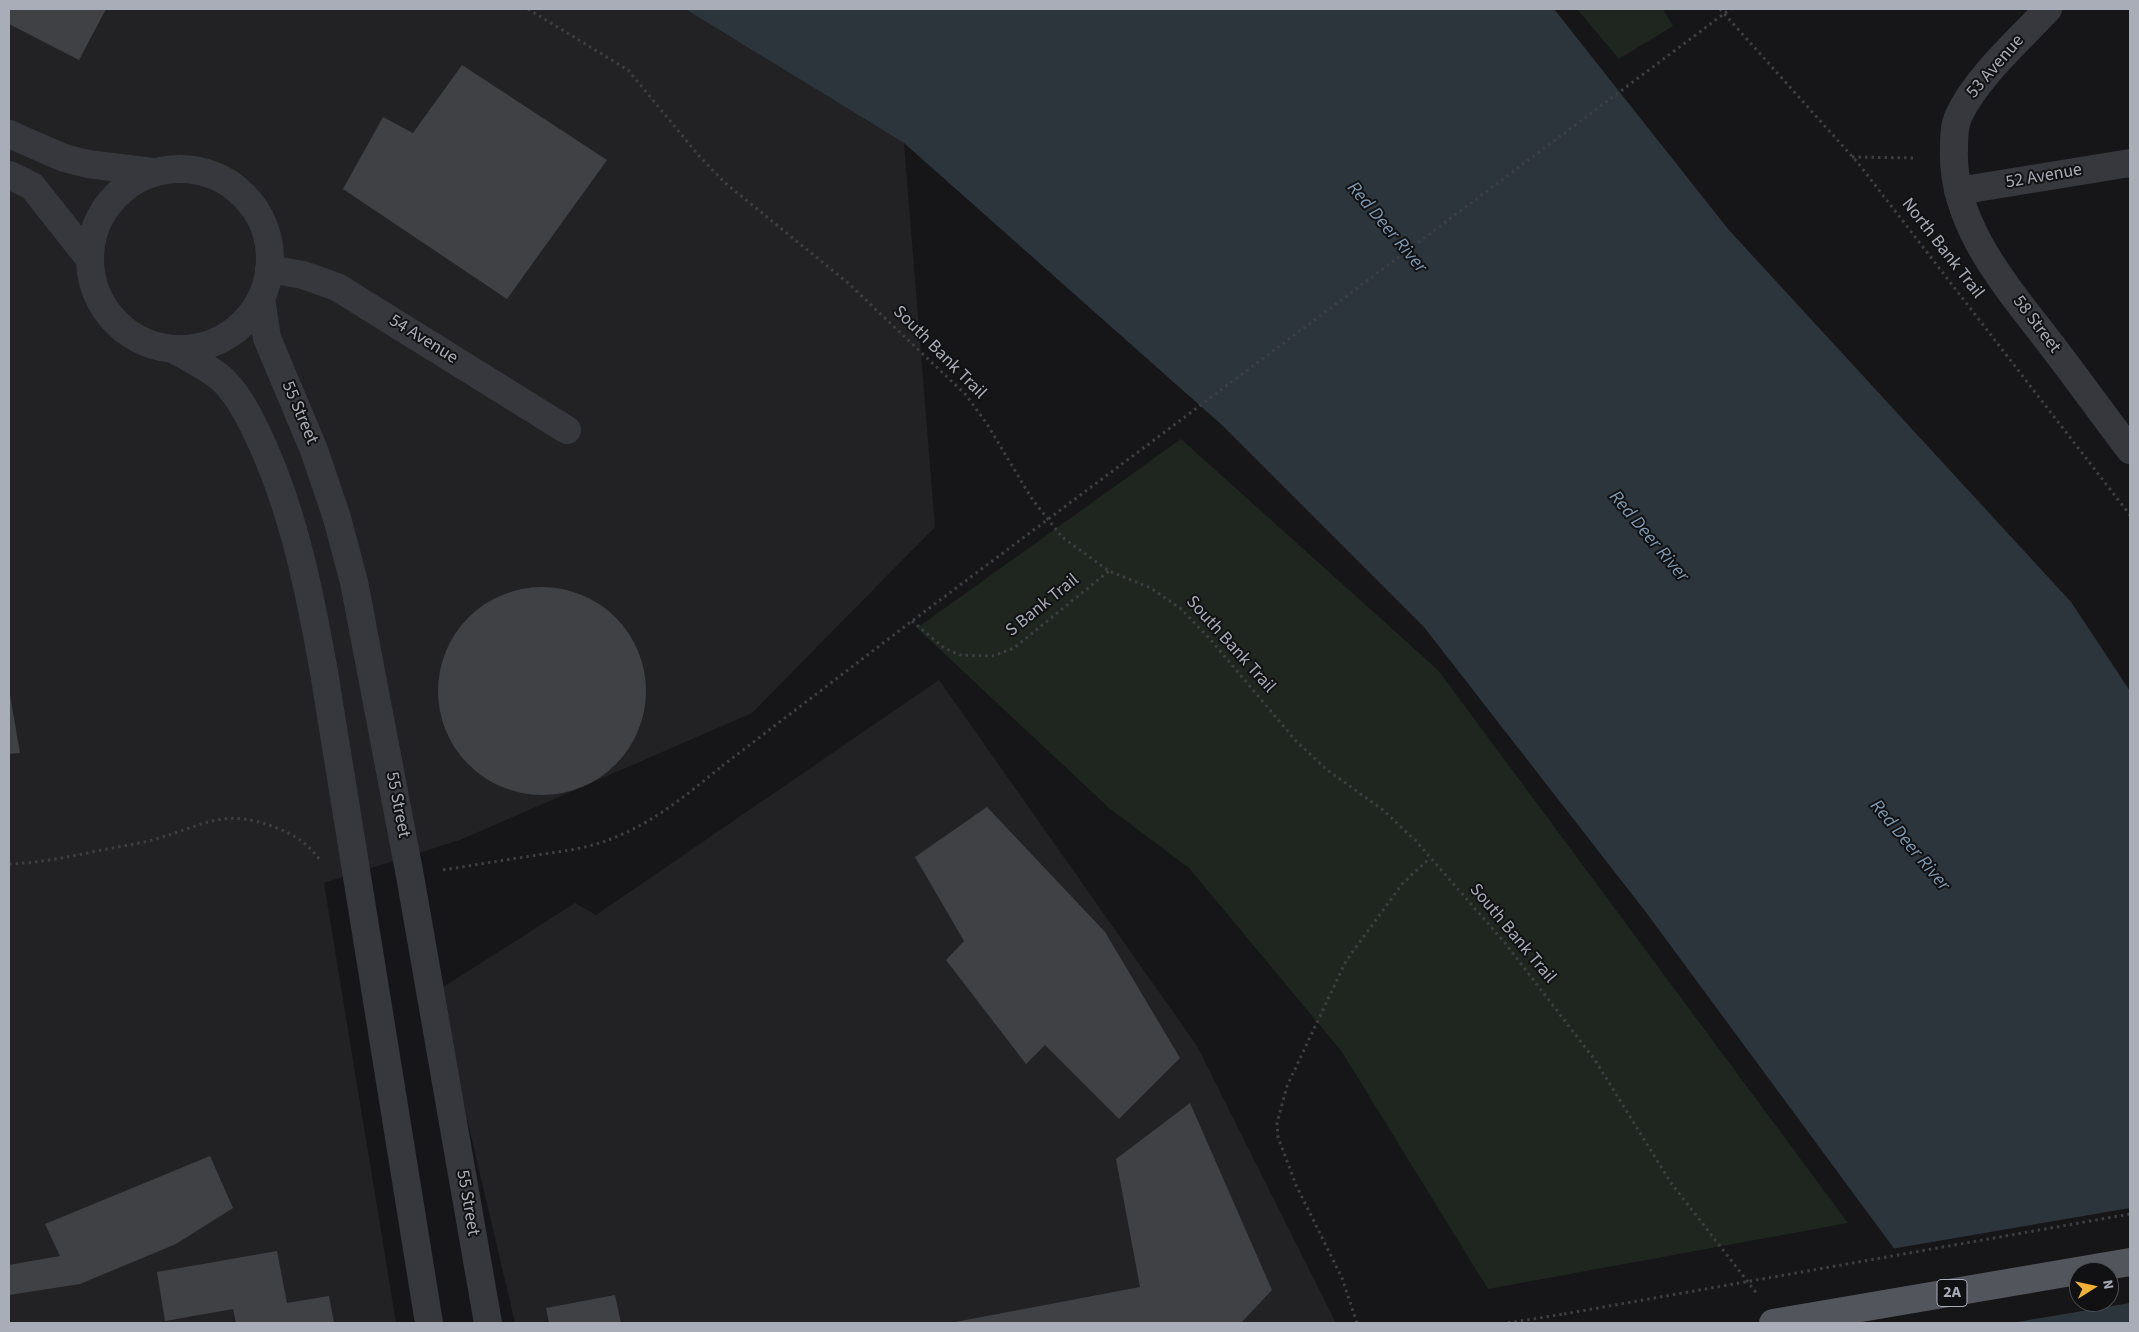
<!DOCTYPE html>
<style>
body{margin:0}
#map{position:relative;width:2139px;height:1332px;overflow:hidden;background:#161618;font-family:"Source Sans 3",sans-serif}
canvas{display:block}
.frame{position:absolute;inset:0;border:10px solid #a8adb8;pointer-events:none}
.north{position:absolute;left:2069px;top:1262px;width:50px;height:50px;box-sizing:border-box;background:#111113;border:1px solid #4d4f55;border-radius:50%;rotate:80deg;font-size:14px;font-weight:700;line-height:20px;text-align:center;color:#a8adb8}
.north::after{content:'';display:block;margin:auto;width:18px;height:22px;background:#f2b134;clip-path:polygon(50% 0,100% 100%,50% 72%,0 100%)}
</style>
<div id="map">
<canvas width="2139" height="1332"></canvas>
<div class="frame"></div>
<div class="north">N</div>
</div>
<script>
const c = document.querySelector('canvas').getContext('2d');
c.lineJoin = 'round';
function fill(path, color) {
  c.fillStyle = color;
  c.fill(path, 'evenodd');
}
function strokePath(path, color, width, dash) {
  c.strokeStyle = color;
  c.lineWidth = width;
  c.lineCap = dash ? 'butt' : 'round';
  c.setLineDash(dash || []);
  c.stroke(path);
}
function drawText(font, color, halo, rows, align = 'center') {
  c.font = font + ' "Source Sans 3",sans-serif';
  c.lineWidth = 4;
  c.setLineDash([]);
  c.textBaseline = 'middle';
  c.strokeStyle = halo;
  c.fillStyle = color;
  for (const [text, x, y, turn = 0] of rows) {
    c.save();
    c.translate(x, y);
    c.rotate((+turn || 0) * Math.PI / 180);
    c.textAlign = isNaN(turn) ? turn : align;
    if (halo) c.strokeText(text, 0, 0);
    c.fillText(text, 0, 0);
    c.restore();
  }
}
const built = new Path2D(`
 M9,9h676l219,134 31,384 -183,186 -292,127 -136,43 72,440h-387z
 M939,680l258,366 139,277h-821l-78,-332 138,-88 21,12z`);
const green = new Path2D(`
 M1577,9h86l10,17 -54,33z
 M1181,439l257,231 410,553 -360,66 -146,-237 -153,-184 -80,-60 -192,-180z`);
const water = new Path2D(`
 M685,9h869l174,220 343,373 59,89v632h-181l-304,-412 -221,-284 -201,-201 -319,-283zM2079,1272h30v30h-30z`);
const pier = new Path2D(`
 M2130,1208v95l-119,20h-65l-55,-74zM2079,1272h30v30h-30z`);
const building = new Path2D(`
 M9,9h97l-27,51 -70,-36z
 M462,65l145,95 -100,139 -164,-110 40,-72 30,16z
 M438 691a104 104 0 1 1 208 0a104 104 0 1 1-208 0Z
 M9,689l11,64 -11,1z
 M987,807l118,125 75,126 -61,61 -74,-74 -19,19 -80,-104 18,-19 -49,-84z
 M1190,1103l82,187 -31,33h-291l190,-36 -24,-128z
 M210,1156l23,52 -57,36 -96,40 -71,11v-30l51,-9 -15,-32z
 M277,1251l10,52 42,-7 5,27h-98l-3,-14 -68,12 -8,-49z
 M615,1295l6,28h-72l-3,-15z`);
const path = new Path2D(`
 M528,9l100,61 72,87 24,25 124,101 118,112 21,29 45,75 30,38 47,34 42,17 30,21 29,30 86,102 30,28 57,41 32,30 90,103 90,117 76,123 87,112
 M1720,9l138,154 272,352
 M1725,13l6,-4
 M1852,157l64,1
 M912,621l32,27 16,7 33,1 21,-8 95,-77
 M9,864c32,-1 62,-8 94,-14 18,-4 36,-6 53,-11 49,-14 68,-32 121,-11 18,7 31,16 42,31
 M443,870c31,-5 62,-10 94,-15 27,-4 55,-7 81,-19 39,-16 71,-43 104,-70
 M1357,1323l-15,-45 -46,-93 -18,-48 -1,-14 10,-37 59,-125 57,-78 27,-25
 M1508,1323l56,-9`);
const minor = new Path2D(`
 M2048,9c-28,30 -72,69 -89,106 -5,10 -5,23 -5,34 -3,77 55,140 99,198 26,34 51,69 77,103
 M9,134l55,24 24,6 65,8
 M90 259a90 90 0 1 1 180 0a90 90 0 1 1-180 0Z
 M9,175l23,11 57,72
 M1958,191l172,-28
 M269,269l34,6 34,12 230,143
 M261,298l6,40 47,112 23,68 17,64 56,294 78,447
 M173,349c17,10 36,18 51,32 17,17 29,43 39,65 32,72 47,148 61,226l105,651`);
const pathBridge = new Path2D(`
 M722,766l190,-145 813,-608
 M1564,1314l566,-100`);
const majorBridge = new Path2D(`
 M1773,1323l357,-61`);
const shields = [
 [1952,1293,30]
];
const shieldNames = [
 ["2A",1952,1293]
];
const streetNames = [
 ["53 Avenue",1996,67,-49],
 ["52 Avenue",2044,177,-10],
 ["North Bank Trail",1942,249,52],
 ["58 Street",2036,325,53],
 ["54 Avenue",423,340,32],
 ["South Bank Trail",939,353,45],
 ["55 Street",299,413,67],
 ["S Bank Trail",1043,606,-39],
 ["South Bank Trail",1230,645,48],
 ["55 Street",397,805,79],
 ["South Bank Trail",1512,934,50],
 ["55 Street",467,1203,80]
];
const waterNames = [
 ["Red Deer River",1386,228,50],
 ["Red Deer River",1648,537,50],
 ["Red Deer River",1909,846,50]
];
fill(built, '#222225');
fill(green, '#1e261f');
fill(water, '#2c353c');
fill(pier, '#161618');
fill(building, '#404145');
strokePath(path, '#3d3f44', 3, [2.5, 4]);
strokePath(minor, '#37383d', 28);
strokePath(pathBridge, '#3d3f44', 3, [2.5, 4]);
strokePath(majorBridge, '#53555c', 28);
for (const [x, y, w] of shields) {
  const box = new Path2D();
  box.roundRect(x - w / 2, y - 13.5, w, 27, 4);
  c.fillStyle = '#111113';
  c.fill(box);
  strokePath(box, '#a8adb8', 1);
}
drawText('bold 16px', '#a8adb8', null, shieldNames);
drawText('18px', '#a8adb8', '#111113', streetNames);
drawText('italic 19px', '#7f9bb3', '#111113', waterNames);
</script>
